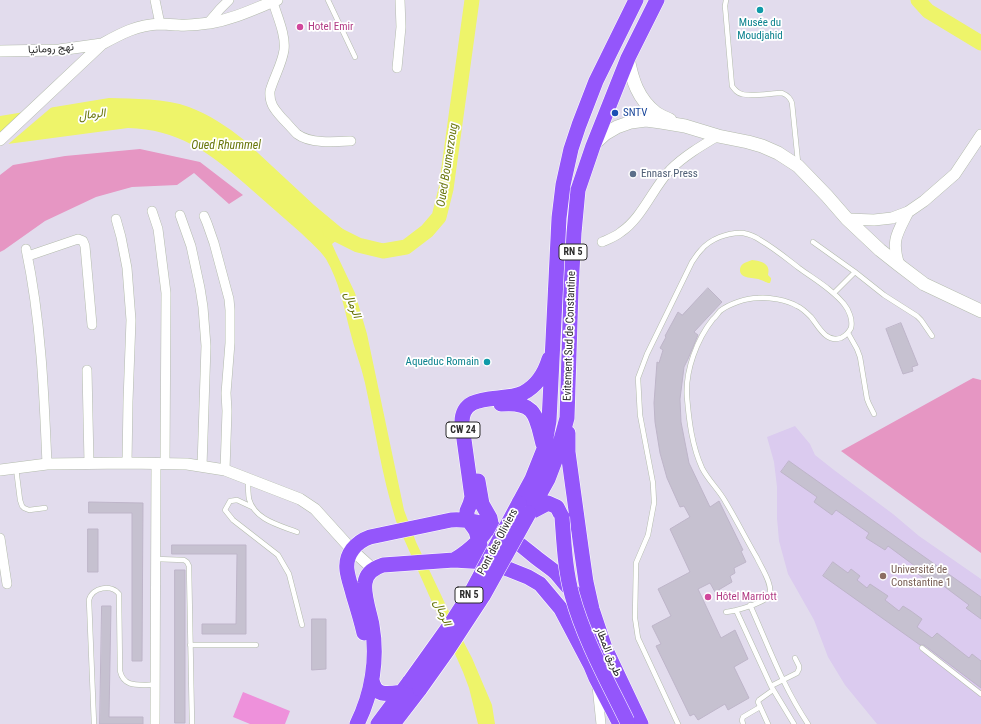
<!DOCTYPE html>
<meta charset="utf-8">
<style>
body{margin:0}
canvas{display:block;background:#e2dced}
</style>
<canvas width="981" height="724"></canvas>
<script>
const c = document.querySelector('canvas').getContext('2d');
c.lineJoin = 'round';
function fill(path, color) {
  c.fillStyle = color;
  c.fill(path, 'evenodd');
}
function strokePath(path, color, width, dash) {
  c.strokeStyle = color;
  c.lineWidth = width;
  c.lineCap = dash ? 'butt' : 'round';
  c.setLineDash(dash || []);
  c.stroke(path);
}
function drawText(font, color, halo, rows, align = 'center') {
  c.font = font + ' "Roboto Condensed",Vazirmatn,sans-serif';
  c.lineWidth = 3.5;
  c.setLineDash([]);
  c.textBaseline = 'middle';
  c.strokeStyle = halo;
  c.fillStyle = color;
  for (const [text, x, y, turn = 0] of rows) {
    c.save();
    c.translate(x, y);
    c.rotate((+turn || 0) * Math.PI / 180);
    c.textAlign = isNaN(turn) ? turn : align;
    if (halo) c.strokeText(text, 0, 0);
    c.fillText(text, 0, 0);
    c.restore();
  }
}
const education = new Path2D(`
 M795,426l15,18 5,11 19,15 59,44 26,22 62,43v145h-104l-32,-39 -17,-28 -14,-37 -26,-46 -9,-33 -2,-23v-31l-3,-25 -7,-25z`);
const green = new Path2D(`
 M140,149l60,13 43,33 -14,9 -35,-31 -17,12 -45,2 -36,10 -51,24 -41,29 -4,2v-77l13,-10 52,-9z
 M973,378l8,2v173l-140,-102z`);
const pitch = new Path2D(`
 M243,692l47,19 -5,13h-35l-17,-7z`);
const water = new Path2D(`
 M109,98c25,1 56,0 80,9 19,7 39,20 55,33l70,65 36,30 -6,8 -7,-3 -5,4 4,9 19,40 12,41 37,176 12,32 43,91 13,25 20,47 3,19h-17l-9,-36 -6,-16 -67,-151c-14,-45 -21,-92 -31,-138 -4,-18 -11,-35 -15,-52 -6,-24 -11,-50 -24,-72 -6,-9 -17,-18 -25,-26 -19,-17 -38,-33 -57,-50 -35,-31 -67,-54 -116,-55l-128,17v-29z
 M752,260c10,1 19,4 16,15l3,3v2l-1,3c-4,0 -5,-2 -9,-3 -6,-3 -22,0 -21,-11 1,-6 7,-7 12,-9z`);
const pier = new Path2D(`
 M53,106l-47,40 -6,1v-14l26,-23z`);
const river = new Path2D(`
 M918,0l10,11 53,32
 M330,231l28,14 25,6 23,-4 21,-16 12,-14 7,-28 26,-189`);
const building = new Path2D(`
 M708,288l14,14 -28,30 4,3 -10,24 -4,8 -4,32 1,23 8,41 21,44 9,-6 24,49 -2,1 5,11 -12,6 1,5 -5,3 2,6 -17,10 -5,-9 -12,6 23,49 14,-8 13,29 -14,8 15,31 -21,12 -3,-6 -27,16 -4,-6 -4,2 -34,-70 5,-2 -9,-18 19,-10 -13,-27 32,-17 -20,-43 20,-12 -6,-11 -4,1 -13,-29 -7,-25 -5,-31 -1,-19 3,-41 2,1 4,-13 -3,-2 6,-11 -1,-1 13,-24 4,3z
 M901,323l17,42 -6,2 1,4 -10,3 -17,-45z
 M789,461l192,136v22l-15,-11 3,-3 -32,-24 -3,4 -16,-11 1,-5 -31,-23 -3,4 -19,-12 3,-5 -33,-23 -4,5 -18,-13 3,-5 -36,-25z
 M89,502l54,1 -1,158h-10v-148h-43z
 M88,529h10v43h-10z
 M172,545h74v89h-44v-10h34l1,-70h-65z
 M833,562l15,11 3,-4 9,7 -3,4 10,8 3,-4 18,12 -3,4 14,11 4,-5 8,5 11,8 -5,8 15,11 5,-5 32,25 3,-4 9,7v27l-57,-43h-4l-97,-69z
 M175,570h10v153h-10z
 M102,606h9l-2,111h34v7h-43z
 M312,619h14v50l-14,1z`);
const service = new Path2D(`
 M328,0l27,57
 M726,0l-1,6 7,80c3,4 5,7 10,8 9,3 30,-1 40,-1 5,2 8,4 10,10l6,59
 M813,242l42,30 29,23 33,21 4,4 11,16
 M834,293l21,-21
 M848,333l9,16 3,8 7,42 2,5 5,10
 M16,468l4,32 2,6 2,2 5,2 16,-2
 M248,480c0,6 0,13 1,19 6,21 30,26 48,33
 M252,507l-15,-7 -7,1 -5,9 8,10 45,35 11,19 13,51
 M156,559l28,1 3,2 2,4 3,158
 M750,605c18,40 33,82 58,119
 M736,610l35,76 23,38
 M190,645h66
 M922,648l59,46
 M771,686l26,-13 2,-4v-3l-4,-8
 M94,724l-5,-124c3,-13 23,-16 30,-6l1,77c4,18 21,13 35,14
 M678,724l-40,-86 -3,-20 1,-55 12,-28 6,-32 -1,-20 -13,-68 -2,-37 9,-24 45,-92c3,-4 5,-8 9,-12 9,-11 27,-18 42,-17 5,1 13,4 17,7 14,8 26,18 39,28 15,11 33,21 45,36 5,6 9,16 7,24 -2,4 -6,8 -10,10 -15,5 -22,-11 -30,-21 -4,-4 -9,-9 -14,-11 -10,-6 -28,-9 -39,-8 -12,0 -29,6 -38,13 -2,2 -4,6 -7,8 -16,20 -28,52 -26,78 2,24 5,49 15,71 6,12 17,22 23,33 11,18 21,38 32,57 4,9 17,28 12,37 -3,8 -34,16 -43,17
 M743,724l-1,-4 1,-3 17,-10
 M768,724l-10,-22 1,-2 14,-10`);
const minor = new Path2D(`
 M155,0l5,24
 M273,2c4,14 13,33 11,48 -2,14 -10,27 -14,41 -1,12 4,18 12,27 5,5 10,11 15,16 13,10 38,8 54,7
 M208,23l12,-14 9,-9
 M397,68l4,-41 -1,-27
 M152,211l6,18 8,64 -1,171
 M180,215l11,31 9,42 3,19 3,39 -4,120
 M204,216l3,7 7,20 15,56 1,11v33l-4,50 1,18 -2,59
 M116,219l5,18 6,31 4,52 -3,81 -1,62
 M602,242c7,-3 13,-5 19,-10 21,-14 32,-44 49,-62 14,-14 31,-24 48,-34
 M26,249c15,71 18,143 21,215
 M28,256l50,-17 5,2 2,5 7,79
 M87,370l2,93
 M0,538l7,46
 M597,686l4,38
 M155,724l1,-260`);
const tertiary = new Path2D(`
 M0,51l59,-1 43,-6
 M0,140l102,-96c20,-11 35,-19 58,-20 6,0 13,1 19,1 10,1 21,-1 31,-2 24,-4 44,-14 67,-23
 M847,219l27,1 18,-2 16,-6 16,-11 31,-27 26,-39
 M899,265c-8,-25 -2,-31 9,-53
 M0,470l47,-6 80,-1 60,1 38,6 75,29 15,10 37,41 21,19`);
const secondary = new Path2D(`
 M628,58c4,22 10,41 28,55 4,3 10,5 14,7
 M594,144l11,-10 12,-7 14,-5 15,-2 15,2 24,4 33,10 30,6 14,4 16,7 20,13 29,30 20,23 33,31 19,15 25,19 57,27`);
const trunk = new Path2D(`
 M501,404c35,-3 35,12 42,40
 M568,433v19l13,95 5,35 6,27 13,39 36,76
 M519,503l13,-24 12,-30 5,-28 10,-203 4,-33 8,-36 8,-24 17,-44 40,-81
 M529,513l19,-34 8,-21 11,-40 4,-128 3,-57 4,-43 15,-44 35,-88 29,-58
 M529,513l19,-10 9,4 5,10
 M454,560c15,-9 29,-22 37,-37l-1,-5 -8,-14 -4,-23
 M486,562l-5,-13 -5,-18 -2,-3 -6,-8 -1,-4v-5l3,-7 2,-7 -1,-7 -9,-65c-2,-35 40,-22 61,-32 14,-7 22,-21 26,-34
 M364,633c-3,-13 -7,-26 -11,-39 -2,-8 -5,-16 -6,-24 -2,-16 9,-28 23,-33l81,-17c34,-2 57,14 82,35 7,6 15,11 22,17 5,5 9,11 14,16 8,8 16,14 23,21
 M372,680c3,17 16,14 30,12
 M357,724c15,-30 21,-65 15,-99 -2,-11 -9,-31 -7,-42 1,-10 9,-15 18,-18l71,-5 32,2 22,7 20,8 12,7 21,25 30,57 5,12 24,46
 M378,724l32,-43
 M393,724l27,-35`);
const trunkBridge = new Path2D(`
 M562,517c2,26 3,53 10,78 12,44 35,85 55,126
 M410,681l40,-56 23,-36 46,-86
 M420,689l27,-38 36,-55 46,-83`);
const markers = [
 [760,10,4,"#0f9aa8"],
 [300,27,4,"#d1479c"],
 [615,113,4,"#1a4fb4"],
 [633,174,4,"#5c6f8a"],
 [487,362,4,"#0f9aa8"],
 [883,576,4,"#8d6e63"],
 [708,597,4,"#d1479c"]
];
const shields = [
 [573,252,28],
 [463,430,34],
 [469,595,28]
];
const shieldNames = [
 ["RN 5",573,252],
 ["CW 24",463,430],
 ["RN 5",469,595]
];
const cultureNames = [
 ["Musée du",760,23],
 ["Moudjahid",760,36],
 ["Aqueduc Romain",479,362,"right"]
];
const hotelNames = [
 ["Hotel Emir",308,27],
 ["Hôtel Marriott",716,597]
];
const streetNames = [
 ["نهج رومانيا",51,49,-4],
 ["Evitement Sud de Constantine",570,336,-88],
 ["Pont des Oliviers",498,542,-62],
 ["طريق المطار",608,652,68]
];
const transitNames = [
 ["SNTV",623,113]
];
const serviceNames = [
 ["Ennasr Press",641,174]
];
const educationNames = [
 ["Université de",891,570],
 ["Constantine 1",891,583]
];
const waterNames = [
 ["الرمال",92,115,-7],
 ["Oued Rhummel",226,146],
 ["Oued Boumerzoug",448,165,-81],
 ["الرمال",352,305,68],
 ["الرمال",442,613,66]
];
fill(education, '#dbcbef');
fill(green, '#e696c3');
fill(pitch, '#ee91db');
fill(water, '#eef46a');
fill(pier, '#e2dced');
strokePath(river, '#eef46a', 15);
fill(building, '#c6c1d0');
strokePath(building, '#beb5c9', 1);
strokePath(service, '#b3bbac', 5.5);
strokePath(minor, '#b3bbac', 10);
strokePath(tertiary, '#b3bbac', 12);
strokePath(secondary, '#b3bbac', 14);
strokePath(trunk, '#fff', 16);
strokePath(service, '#fff', 4.5);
strokePath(minor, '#fff', 9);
strokePath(tertiary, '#fff', 11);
strokePath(secondary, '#fff', 13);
strokePath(trunk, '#9456fb', 15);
strokePath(trunkBridge, '#fff', 16, []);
strokePath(trunkBridge, '#9456fb', 15);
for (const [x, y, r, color] of markers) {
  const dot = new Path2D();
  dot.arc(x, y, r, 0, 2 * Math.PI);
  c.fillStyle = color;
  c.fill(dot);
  strokePath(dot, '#fff', 1.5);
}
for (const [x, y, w] of shields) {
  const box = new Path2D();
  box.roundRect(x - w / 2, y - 8, w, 16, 3);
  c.fillStyle = '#fff';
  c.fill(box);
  strokePath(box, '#2b2b2b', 1);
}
drawText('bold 10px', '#2b2b2b', null, shieldNames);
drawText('11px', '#0d838f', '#fff', cultureNames);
drawText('11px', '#b23c85', '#fff', hotelNames, 'left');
drawText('11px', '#2b2b2b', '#fff', streetNames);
drawText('11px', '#164399', '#fff', transitNames, 'left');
drawText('11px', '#4e5e75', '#fff', serviceNames, 'left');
drawText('11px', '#785e54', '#fff', educationNames, 'left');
drawText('italic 12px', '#69760b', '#fff', waterNames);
</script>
